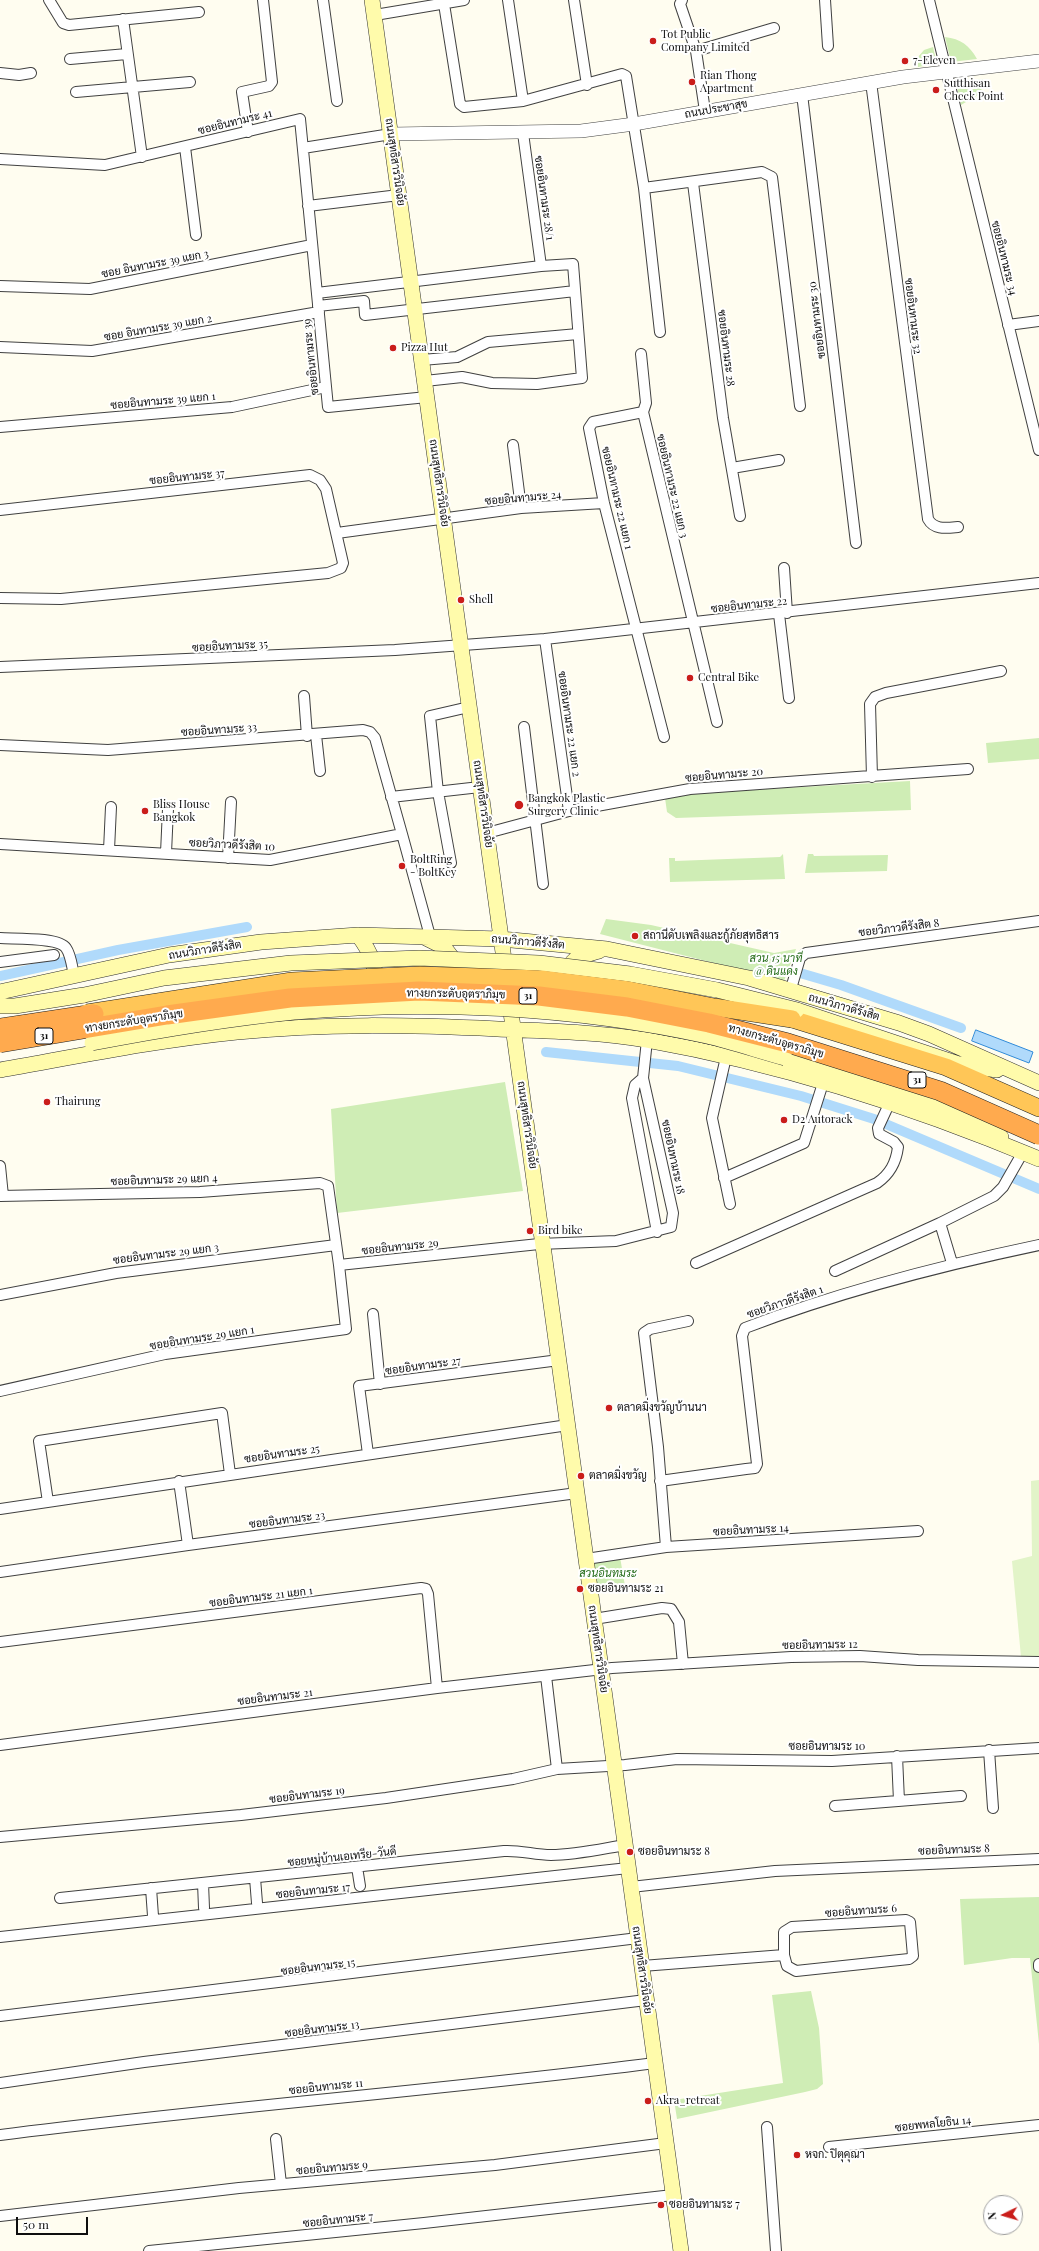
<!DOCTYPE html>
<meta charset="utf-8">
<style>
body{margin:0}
#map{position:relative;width:1039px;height:2251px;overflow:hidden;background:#fffdf0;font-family:"Playfair Display",serif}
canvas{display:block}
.north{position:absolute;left:983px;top:2195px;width:40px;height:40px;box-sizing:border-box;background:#fff;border:1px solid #9f9f9f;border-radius:50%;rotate:265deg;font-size:11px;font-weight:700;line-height:16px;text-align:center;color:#0e0e0e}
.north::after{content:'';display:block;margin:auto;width:14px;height:18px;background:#ca1d1a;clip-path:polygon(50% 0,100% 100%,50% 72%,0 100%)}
.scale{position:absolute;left:16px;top:2217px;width:72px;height:18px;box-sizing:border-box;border:2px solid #0e0e0e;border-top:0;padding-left:5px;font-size:12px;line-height:14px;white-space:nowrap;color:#0e0e0e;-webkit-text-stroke:3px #fff;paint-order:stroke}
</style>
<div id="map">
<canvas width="1039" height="2251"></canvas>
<div class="north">N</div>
<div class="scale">50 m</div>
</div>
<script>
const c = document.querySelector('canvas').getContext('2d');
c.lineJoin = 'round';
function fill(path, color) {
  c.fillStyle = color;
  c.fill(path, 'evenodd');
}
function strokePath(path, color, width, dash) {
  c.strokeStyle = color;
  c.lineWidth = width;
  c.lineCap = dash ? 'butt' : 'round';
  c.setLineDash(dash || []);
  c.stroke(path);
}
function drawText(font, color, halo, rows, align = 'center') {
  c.font = font + ' "Playfair Display",Sarabun,serif';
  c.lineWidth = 4;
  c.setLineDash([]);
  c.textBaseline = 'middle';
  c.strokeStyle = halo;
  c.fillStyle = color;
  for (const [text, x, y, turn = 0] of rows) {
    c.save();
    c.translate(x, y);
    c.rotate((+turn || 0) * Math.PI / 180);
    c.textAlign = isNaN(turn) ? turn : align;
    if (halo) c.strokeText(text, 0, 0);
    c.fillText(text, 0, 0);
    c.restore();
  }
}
const green = new Path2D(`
 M945,37c16,2 24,8 32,22l-26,3z
 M933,47l4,17 -19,3v-10l6,-7z
 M983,79l-2,14 -20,12 -5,-23z
 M1039,738v21l-51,4 -2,-20z
 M910,781l1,29 -235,8 -9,-6 -2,-14 30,-5z
 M783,854l2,25 -115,3 -1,-24h6v3l105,-4z
 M808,854h5l1,2 74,-1 -1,16 -82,2z
 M606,919l45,6 123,28 22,-4 -12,32 -184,-47z
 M505,1082l18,109 -186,22 -6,-104z
 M620,1557l5,29 -29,5 -3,-31z
 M1039,1897v147l-9,-86h-18l-48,7 -4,-66z
 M811,1991l8,37 4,56 -6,5 -12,3 -128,27 -3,-19 109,-17 -11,-88z`);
const pitch = new Path2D(`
 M1039,1480v177h-18l-9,-96 20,-5 -1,-75z`);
const water = new Path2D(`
 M976,1030l57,22 -4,11 -57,-22z`);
const canal = new Path2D(`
 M800,973l41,12 120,43
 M0,976l118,-26 129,-23
 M546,1052l132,14 123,30 73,23 165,70`);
const minor = new Path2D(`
 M49,0l14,23 6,2 130,-13
 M323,0l14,101
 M508,0l15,101
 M574,0l13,85
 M682,0l-2,4 16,47 9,60
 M825,0l3,46
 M929,0l110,450
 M444,4l16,100 4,3 59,-6 99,-27 4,2 18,112 16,144
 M375,15l89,-15
 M123,19l19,138
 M696,51l78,-23
 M70,59l57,-5
 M0,73l19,2 12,-2
 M871,82l57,437c6,11 18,9 30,8
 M76,92l114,-10
 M802,94l54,449
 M248,132l-6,-40 27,-6 3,-4 -9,-82
 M523,133l18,133
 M185,147l11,88
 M303,148l88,-14
 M0,159l105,6 195,-46 28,288 99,-10
 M693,183l30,235 17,98
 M644,188l118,-16 10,5 28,229
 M308,206l91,-11
 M0,286l90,3 222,-44
 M317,293l224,-27 32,-2 9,114 -45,6 -45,-1 -30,-6 -37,4
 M318,306l46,-5 1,14 210,-24
 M1008,325l31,-4
 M0,347l92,4 227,-39
 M641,354l5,49 -3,9 74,310
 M422,360l35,-3 31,-15 90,-8
 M643,412l-50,10 -4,6 15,75 60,234
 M0,427l232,-20 94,-20
 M513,445l8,63
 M732,468l47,-8
 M0,510l310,-35 10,5 6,9 17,74 -2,5 -13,5 -267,26 -61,-1
 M337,533l184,-25 83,-5
 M784,568l3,45
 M779,614l10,84
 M545,639l24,172
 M0,667l395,-17 150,-11 494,-56
 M304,696l3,40
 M524,727l19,157
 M316,735l4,36
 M0,745l108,5 255,-20 7,2 5,6 27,96
 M872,777l-2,-73 5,-7 11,-4 115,-22
 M391,797l89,-10
 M487,833l82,-22 121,-22 278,-20
 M0,844l270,16 132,-26 28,102
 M109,850l2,-43
 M166,853l2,-44
 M228,858l3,-56
 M451,863l-13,-71 -8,-76 39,-9
 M0,938c14,1 59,-1 66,10 5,7 6,19 8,27
 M0,962l54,-7
 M790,992l10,-34 6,-5 233,-32
 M726,1057l-14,61 18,86
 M643,1078l-8,7 -3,13 25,134
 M0,1166l3,30
 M724,1178l80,-35 20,-63
 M0,1196l200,-4 120,-9 8,3 11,79 200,-21 77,-3 55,-14 2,-14 -30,-135 4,-38
 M696,1263l181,-80c13,-9 19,-20 21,-36l-4,-5 -15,-8 -1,-6 12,-26
 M952,1263l-12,-40 54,-27 9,-9 20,-35
 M835,1271l105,-48
 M0,1295l116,-22 220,-28
 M373,1314l7,70
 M0,1391l165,-37 181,-25 -7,-64
 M368,1454l-9,-68 200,-26
 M179,1481l9,64
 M660,1481l86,-12 9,-1 2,-4 -15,-128 3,-8c96,-37 194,-62 294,-83
 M48,1502l-9,-61 183,-28 8,61
 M0,1509l568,-84
 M666,1547l-8,-100 -14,-114 6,-4 38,-8
 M586,1559l80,-12 252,-16
 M0,1572l188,-27 389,-52
 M594,1619l68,-11 9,1 8,13 4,42
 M0,1642l421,-54 5,1 2,5 9,94
 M546,1676l11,93
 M0,1745l437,-57 175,-20 179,-11 69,-1 58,4 121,2
 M989,1750l4,58
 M897,1756l2,45
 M835,1806l126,-10
 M0,1837l241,-22 145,-17 127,-19 44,-10 68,-4 52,-6 155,2 207,-13
 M357,1867l3,19
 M255,1878l2,25
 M203,1883l1,25
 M631,1887l144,-16 264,-12
 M151,1888l2,28
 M60,1898l444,-47c16,-1 31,4 47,4 24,0 50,-6 74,-10
 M0,1937l628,-69
 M1039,1964v3
 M642,1966l142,-11v-23l8,-5 114,-7 4,2 3,34 -4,3 -113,12 -9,-5 -3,-11
 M0,2016l638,-78
 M0,2083l144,-21 502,-62
 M767,2127l9,124
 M0,2135c218,-28 437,-44 655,-72
 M276,2139l5,45
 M829,2147l210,-22
 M0,2216l239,-28 256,-23 171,-22
 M149,2251l275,-28 249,-28`);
const tertiary = new Path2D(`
 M391,134l190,-3 53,-7 269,-47 136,-16`);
const secondary = new Path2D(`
 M372,0l134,974
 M358,935c15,20 17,30 19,54
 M426,938l18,9 16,21
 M567,977c2,-21 15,-21 32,-26
 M0,992l169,-37 92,-13 97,-7 143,4 106,10 142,29 150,45 30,11 110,49
 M509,998l172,1253
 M0,1006h15l69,-11
 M797,1010l162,54 38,6
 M785,1058l156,50 42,17 18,12
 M0,1070c79,-14 157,-30 237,-38 87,-9 174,-7 261,-3 49,2 100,3 149,11 135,24 266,66 392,119`);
const trunk = new Path2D(`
 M792,1019l154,48 93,41`);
const secondaryBridge = new Path2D(`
 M84,995l80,-17 127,-15 128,-5 120,5 91,11 87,16 80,20
 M92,1043c67,-13 134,-24 202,-31 136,-12 279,-5 413,24 26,6 52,15 78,22`);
const trunkBridge = new Path2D(`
 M87,1013l205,-32 128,-6 121,4 88,11 85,17 78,12`);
const motorwayBridge = new Path2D(`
 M0,1028l94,-14
 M0,1043l167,-28 123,-17 129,-7 120,5 88,11 82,16 79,20 152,48 99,44`);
const markers = [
 [653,41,4,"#ca1d1a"],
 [905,61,4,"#ca1d1a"],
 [692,82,4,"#ca1d1a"],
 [936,90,4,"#ca1d1a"],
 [393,348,4,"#ca1d1a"],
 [461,600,4,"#ca1d1a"],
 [690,678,4,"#ca1d1a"],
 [519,805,5,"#ca1d1a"],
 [145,811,4,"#ca1d1a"],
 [402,866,4,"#ca1d1a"],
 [635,936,4,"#ca1d1a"],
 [47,1102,4,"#ca1d1a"],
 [784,1120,4,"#ca1d1a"],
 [530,1231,4,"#ca1d1a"],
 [609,1408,4,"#ca1d1a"],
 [581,1476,4,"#ca1d1a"],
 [580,1589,4,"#ca1d1a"],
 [630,1852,4,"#ca1d1a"],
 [648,2101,4,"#ca1d1a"],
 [797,2155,4,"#ca1d1a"],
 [661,2205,4,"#ca1d1a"]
];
const shields = [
 [528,996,18],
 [44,1036,18],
 [917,1080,18]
];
const shieldNames = [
 ["31",528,996],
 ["31",44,1036],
 ["31",917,1080]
];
const poiNames = [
 ["Tot Public",661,35],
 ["Company Limited",661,48],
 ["7-Eleven",913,61],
 ["Rian Thong",700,76],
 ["Apartment",700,89],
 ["Sutthisan",944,84],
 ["Check Point",944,97],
 ["Pizza Hut",401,348],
 ["Shell",469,600],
 ["Central Bike",698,678],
 ["Bangkok Plastic",528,799],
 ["Surgery Clinic",528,812],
 ["Bliss House",153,805],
 ["Bangkok",153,818],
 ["BoltRing",410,860],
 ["- BoltKey",410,873],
 ["สถานีดับเพลิงและกู้ภัยสุทธิสาร",643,936],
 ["Thairung",55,1102],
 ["D2 Autorack",792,1120],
 ["Bird bike",538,1231],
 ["ตลาดมิ่งขวัญบ้านนา",617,1408],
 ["ตลาดมิ่งขวัญ",589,1476],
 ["ซอยอินทามระ 21",588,1589],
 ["ซอยอินทามระ 8",638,1852],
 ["Akra_retreat",656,2101],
 ["หจก. ปิตุคุณา",805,2155],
 ["ซอยอินทามระ 7",669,2205]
];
const streetNames = [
 ["ถนนประชาสุข",716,109,-10],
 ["ซอยอินทามระ 41",235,122,-14],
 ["ถนนสุทธิสารวินิจฉัย",395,162,82],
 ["ซอยอินทามระ 28/1",544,198,82],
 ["ซอยอินทามระ 34",1004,258,76],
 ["ซอย อินทามระ 39 แยก 3",155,264,-11],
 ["ซอยอินทามระ 32",913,316,83],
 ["ซอยอินทามระ 30",817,320,-97],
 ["ซอย อินทามระ 39 แยก 2",158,328,-10],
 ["ซอยอินทามระ 28",726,348,83],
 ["ซอยอินทามระ 39",311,357,-96],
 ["ซอยอินทามระ 39 แยก 1",163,401,-5],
 ["ซอยอินทามระ 37",187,477,-6],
 ["ถนนสุทธิสารวินิจฉัย",439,483,82],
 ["ซอยอินทามระ 22 แยก 3",672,486,77],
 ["ซอยอินทามระ 24",523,498,-5],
 ["ซอยอินทามระ 22 แยก 1",617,498,77],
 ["ซอยอินทามระ 22",749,605,-6],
 ["ซอยอินทามระ 35",230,646,-3],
 ["ซอยอินทามระ 22 แยก 2",569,724,82],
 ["ซอยอินทามระ 33",219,730,-4],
 ["ซอยอินทามระ 20",724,775,-5],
 ["ถนนสุทธิสารวินิจฉัย",483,804,82],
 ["ซอยวิภาวดีรังสิต 10",232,845,3],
 ["ซอยวิภาวดีรังสิต 8",899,928,-7],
 ["ถนนวิภาวดีรังสิต",528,942,5],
 ["ถนนวิภาวดีรังสิต",205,950,-9],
 ["ทางยกระดับอุตราภิมุข",456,994,1],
 ["ถนนวิภาวดีรังสิต",844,1007,16],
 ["ทางยกระดับอุตราภิมุข",134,1021,-9],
 ["ทางยกระดับอุตราภิมุข",776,1041,16],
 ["ถนนสุทธิสารวินิจฉัย",527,1125,82],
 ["ซอยอินทามระ 18",673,1157,78],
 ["ซอยอินทามระ 29 แยก 4",164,1180,-2],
 ["ซอยอินทามระ 29",400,1247,-6],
 ["ซอยอินทามระ 29 แยก 3",166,1254,-7],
 ["ซอยวิภาวดีรังสิต 1",785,1302,-19],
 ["ซอยอินทามระ 29 แยก 1",202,1338,-9],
 ["ซอยอินทามระ 27",423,1366,-8],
 ["ซอยอินทามระ 25",282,1454,-8],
 ["ซอยอินทามระ 23",287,1520,-7],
 ["ซอยอินทามระ 14",751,1530,-3],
 ["ซอยอินทามระ 21 แยก 1",261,1597,-7],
 ["ซอยอินทามระ 12",820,1645,-1],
 ["ถนนสุทธิสารวินิจฉัย",598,1649,82],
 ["ซอยอินทามระ 21",275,1697,-7],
 ["ซอยอินทามระ 10",827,1747],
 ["ซอยอินทามระ 19",307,1795,-7],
 ["ซอยอินทามระ 8",954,1850,-2],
 ["ซอยหมู่บ้านเอเทรีย-วันดี",342,1857,-6],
 ["ซอยอินทามระ 17",313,1891,-6],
 ["ซอยอินทามระ 6",861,1911,-4],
 ["ซอยอินทามระ 15",318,1967,-7],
 ["ถนนสุทธิสารวินิจฉัย",642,1970,82],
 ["ซอยอินทามระ 13",322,2029,-7],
 ["ซอยอินทามระ 11",326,2087,-6],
 ["ซอยพหลโยธิน 14",933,2124,-6],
 ["ซอยอินทามระ 9",332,2168,-5],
 ["ซอยอินทามระ 7",338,2220,-6]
];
const parkNames = [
 ["สวน 15 นาที",776,959],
 ["@ ดินแดง",776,972],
 ["สวนอินทมระ",608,1574]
];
fill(green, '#cfedb5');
fill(pitch, '#e2f4c8');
fill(water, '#b0dafb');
strokePath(water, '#308ad8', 1);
strokePath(canal, '#b0dafb', 10);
strokePath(minor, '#414141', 12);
strokePath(tertiary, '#414141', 14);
strokePath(secondary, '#303030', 16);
strokePath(trunk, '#1f1f1f', 18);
strokePath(minor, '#fff', 10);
strokePath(tertiary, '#fff', 13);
strokePath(secondary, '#fffbab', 15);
strokePath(trunk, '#ffc657', 17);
strokePath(secondaryBridge, '#303030', 16, []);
strokePath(trunkBridge, '#1f1f1f', 18, []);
strokePath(motorwayBridge, '#1f1f1f', 20, []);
strokePath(secondaryBridge, '#fffbab', 15);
strokePath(trunkBridge, '#ffc657', 17);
strokePath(motorwayBridge, '#ffaa4e', 19);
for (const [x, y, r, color] of markers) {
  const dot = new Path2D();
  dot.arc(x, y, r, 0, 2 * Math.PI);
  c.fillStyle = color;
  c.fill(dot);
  strokePath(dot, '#fff', 1.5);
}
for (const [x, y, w] of shields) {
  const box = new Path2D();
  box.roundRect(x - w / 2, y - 8, w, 16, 3);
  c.fillStyle = '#fff';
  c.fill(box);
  strokePath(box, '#0e0e0e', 1);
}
drawText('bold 10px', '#0e0e0e', null, shieldNames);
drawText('11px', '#0e0e0e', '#fff', poiNames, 'left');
drawText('11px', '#0e0e0e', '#fff', streetNames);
drawText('italic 11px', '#256c19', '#fff', parkNames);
</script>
